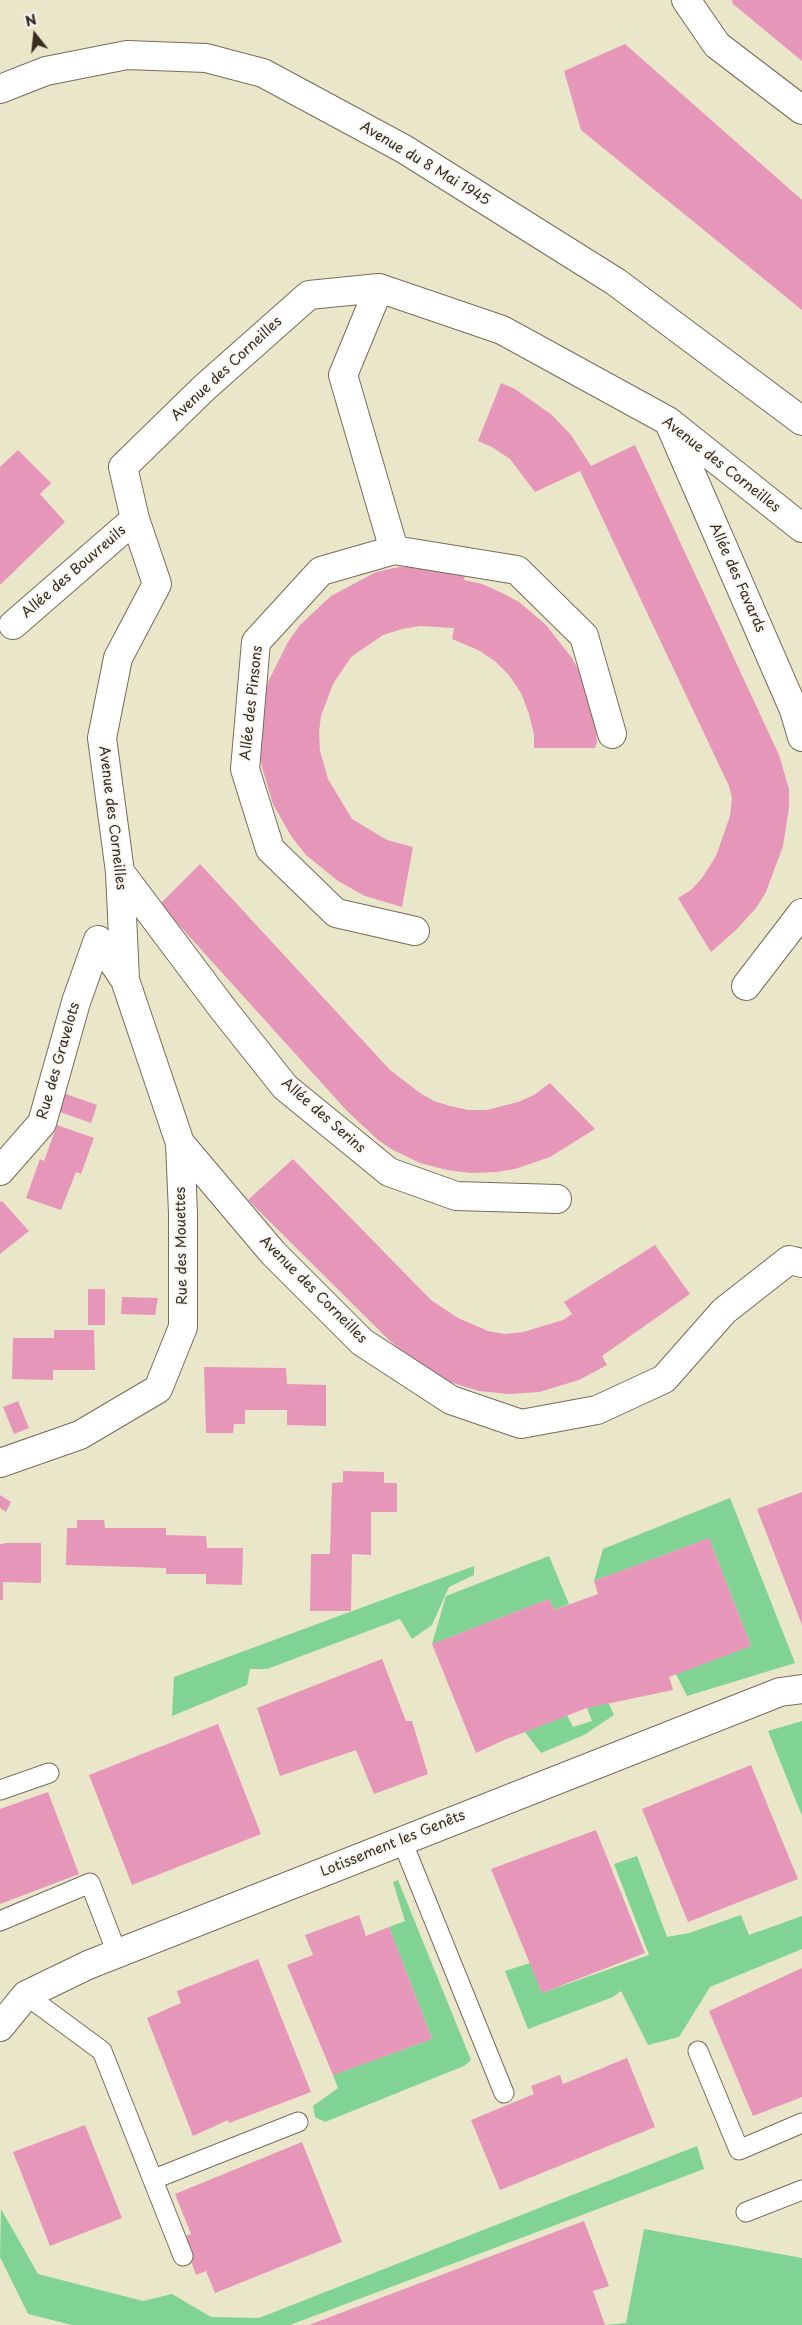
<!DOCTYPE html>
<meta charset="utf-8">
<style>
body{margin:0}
#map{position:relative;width:802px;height:2325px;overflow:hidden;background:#eae6ca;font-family:"Playpen Sans",sans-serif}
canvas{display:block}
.north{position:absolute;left:10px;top:10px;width:50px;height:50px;-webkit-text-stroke:4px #f6f6f2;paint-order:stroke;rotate:344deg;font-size:14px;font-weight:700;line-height:20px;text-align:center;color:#3b2a1e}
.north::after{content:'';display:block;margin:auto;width:18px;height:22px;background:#3b2a1e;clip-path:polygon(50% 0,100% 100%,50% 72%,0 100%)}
</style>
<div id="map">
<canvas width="802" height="2325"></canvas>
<div class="north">N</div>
</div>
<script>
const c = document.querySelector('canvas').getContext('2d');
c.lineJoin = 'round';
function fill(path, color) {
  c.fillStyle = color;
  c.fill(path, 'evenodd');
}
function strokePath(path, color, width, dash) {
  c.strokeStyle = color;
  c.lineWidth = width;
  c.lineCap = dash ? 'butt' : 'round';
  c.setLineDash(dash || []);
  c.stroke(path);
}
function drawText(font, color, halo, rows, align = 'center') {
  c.font = font + ' "Playpen Sans",sans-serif';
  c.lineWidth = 4;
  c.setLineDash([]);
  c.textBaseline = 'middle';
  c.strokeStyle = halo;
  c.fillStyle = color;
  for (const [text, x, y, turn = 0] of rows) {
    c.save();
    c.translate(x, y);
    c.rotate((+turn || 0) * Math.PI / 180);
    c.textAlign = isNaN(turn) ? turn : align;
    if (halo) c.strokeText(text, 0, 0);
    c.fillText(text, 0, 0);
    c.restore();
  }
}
const green = new Path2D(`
 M730,1498l65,165 -108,33 -11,-22 75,-28 -42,-108 -115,43 9,-32z
 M549,1556l20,48 -15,6 -5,-11 -117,45 14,-48z
 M474,1566v9l-25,12 -17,38 -20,14 -12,-20 -133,50h-17l-3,16 -75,31 2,-39z
 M608,1702l6,13 -30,20 -43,18 -16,-21 42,-17 6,12 19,-6 -5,-13z
 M802,1721v95l-34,-85z
 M637,1856l30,81 22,-4 52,-18 8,20 53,-19v33l-92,38 -31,50 -31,8 -27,-54 -8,6 -85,32 -23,-58 25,-8 12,30 107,-38 -35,-91z
 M398,1880l73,180 -7,6 -139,56 -10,-5 -2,-11 25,-18 -5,-13 99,-36 -43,-112 16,-6 -12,-39z
 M697,2146l7,23 -414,156h-218l-44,-11 -28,-57 1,-48 37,65 105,27 29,-7 39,23 48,1z
 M644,2229l158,29v67h-197l21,-2z`);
const building = new Path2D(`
 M732,0h70v61l-69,-57z
 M625,44l177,156v110l-221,-180 -17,-59z
 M501,383l14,6 37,26 19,20 20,31 44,-21 144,310 10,34v19l-6,38 -17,46 -10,16 -19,21 -26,23 -33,-54 13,-8 11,-12 14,-22 14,-40 2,-18 -3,-12 -149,-315 -45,21 -25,-33 -18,-12 -14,-6z
 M18,450l33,33 -11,11 25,28 -65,63v-118z
 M432,565l35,3 -3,12 18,4 18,8 19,10 27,23 26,33 13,25 7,22 5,36 -2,7h-61v-14l-5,-20 -8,-21 -12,-18 -14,-14 -17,-11 -26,-11 2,-11 -34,-2 -18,3 -19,6 -32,22 -18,27 -12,32 -2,16 1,19 8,28 24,40 35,21 26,7 -11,60 -37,-11 -27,-15 -32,-26 -15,-19 -18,-32 -11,-37 -3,-20 3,-42 6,-23 20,-40 12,-17 31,-29 45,-24 23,-5z
 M200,864l190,206 30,23 14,8 16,5 18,4h19l31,-8 16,-7 16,-12 45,46 -45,28 -35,12 -19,3 -25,1 -24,-3 -27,-7 -29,-14 -14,-10 -30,-28 -187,-207z
 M63,1093l34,12 -6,18 -34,-12z
 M57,1125l37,13 -13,36 -5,-2 -15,38 -35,-12 14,-39 4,2z
 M293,1159l138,141 27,18 30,13 17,3 18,-2 40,-12 9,-6 -8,-12 91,-57 35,49 -88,62 5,9 -28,15 -40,12 -30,2 -30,-3 -33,-10 -36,-23 -21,-18 -141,-140z
 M2,1201l27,30 -29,23v-52z
 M88,1289h17v36h-17z
 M122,1297l36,1 -3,17 -34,-1z
 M54,1330h40l1,40h-42v10l-41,-1 1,-41h41z
 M204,1367l82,1 1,16 39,1v41l-39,-1v-15h-42v14h-11l-1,9h-27z
 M18,1401l11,27 -15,6 -11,-27z
 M343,1471l41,1v11h13v29h-26v43l-19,-1 -1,57h-41l1,-57h19l2,-71 11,-1z
 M802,1492v133l-45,-116z
 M0,1495l11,7 -5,10 -6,-4z
 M77,1520h27l1,8h61v7l40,1 1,12h36l-1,37 -36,-1v-10h-40v-6l-100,-3 1,-37h10z
 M709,1538l42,108 -82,31 4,13 -86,18 -83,32 -28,13 -44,-109 117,-45 5,11 44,-16 -4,-13z
 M4,1543h37v40l-38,-1v18h-3v-56h4z
 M382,1659l24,62h6l16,53 -54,20 -18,-44 -76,26 -23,-68z
 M218,1724l43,110 -129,51 -43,-110z
 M751,1765l47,114 -110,43 -46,-113z
 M48,1792l31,82 -79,30v-95z
 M596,1830l49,123 -103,40 -51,-124z
 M359,1915l7,21 23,-9 43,112 -99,36 -46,-110 26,-10 -8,-20z
 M258,1959l53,133 -82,31 -1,-3 -35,16 -46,-118 34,-15 -4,-12z
 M802,1968v129l-49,19 -44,-105z
 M627,2058l28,69 -155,63 -29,-70 63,-26 -3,-8 29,-11 3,9z
 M85,2125l37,93 -72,28 -37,-94z
 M302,2142l40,100 -127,51 -9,-22 -10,4 -14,-38 9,-3 -16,-40z
 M584,2221l25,65 -16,5 12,34h-296z`);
const service = new Path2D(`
 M0,1790l49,-17
 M402,1841l102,252
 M0,1921l90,-38 27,70
 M26,1995l76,56 81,205
 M698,2051l41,99 63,-27
 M154,2179l144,-57
 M746,2212l56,-22`);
const minor = new Path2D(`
 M686,0l31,45 85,65
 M0,89l46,-18 81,-16 79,3 57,15 141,76 212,133 186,139
 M379,288l-36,87 51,175
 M670,425l124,285 8,27
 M13,625l122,-106
 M120,872l103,137 62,78 104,85 67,24 101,3
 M415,931l-79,-18 -66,-64 -25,-80 11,-127 65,-71 73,-21 123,20 67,66 28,98
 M125,980l-5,-108 -18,-134 16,-80 39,-74 -22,-65 -12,-52 81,-79 105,-93 70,-7 123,42 166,91 134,107
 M746,986l56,-73
 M180,1143l93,110 89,89 89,58 70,24 76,-14 67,-31 60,-68 65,-51 13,3
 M0,1171l42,-48 34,-121 22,-62
 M0,1463l80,-28 78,-46 25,-62v-114l-3,-70 -55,-163 -27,-40
 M0,2027l26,-32 62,-30 692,-273 22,-3`);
const streetNames = [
 ["Avenue du 8 Mai 1945",425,164,31],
 ["Avenue des Corneilles",227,369,-43],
 ["Avenue des Corneilles",721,465,38],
 ["Allée des Bouvreuils",74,572,-41],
 ["Allée des Favards",737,578,66],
 ["Allée des Pinsons",252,703,-84],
 ["Avenue des Corneilles",112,818,83],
 ["Rue des Gravelots",59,1061,-74],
 ["Allée des Serins",323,1116,41],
 ["Rue des Mouettes",182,1246,-91],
 ["Avenue des Corneilles",313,1290,45],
 ["Lotissement les Genêts",393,1844,-22]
];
fill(green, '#81d394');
fill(building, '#e696b9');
strokePath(service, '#786c5a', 21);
strokePath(minor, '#786c5a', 30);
strokePath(service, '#fff', 19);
strokePath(minor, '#fff', 28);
drawText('14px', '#3b2a1e', '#f6f6f2', streetNames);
</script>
